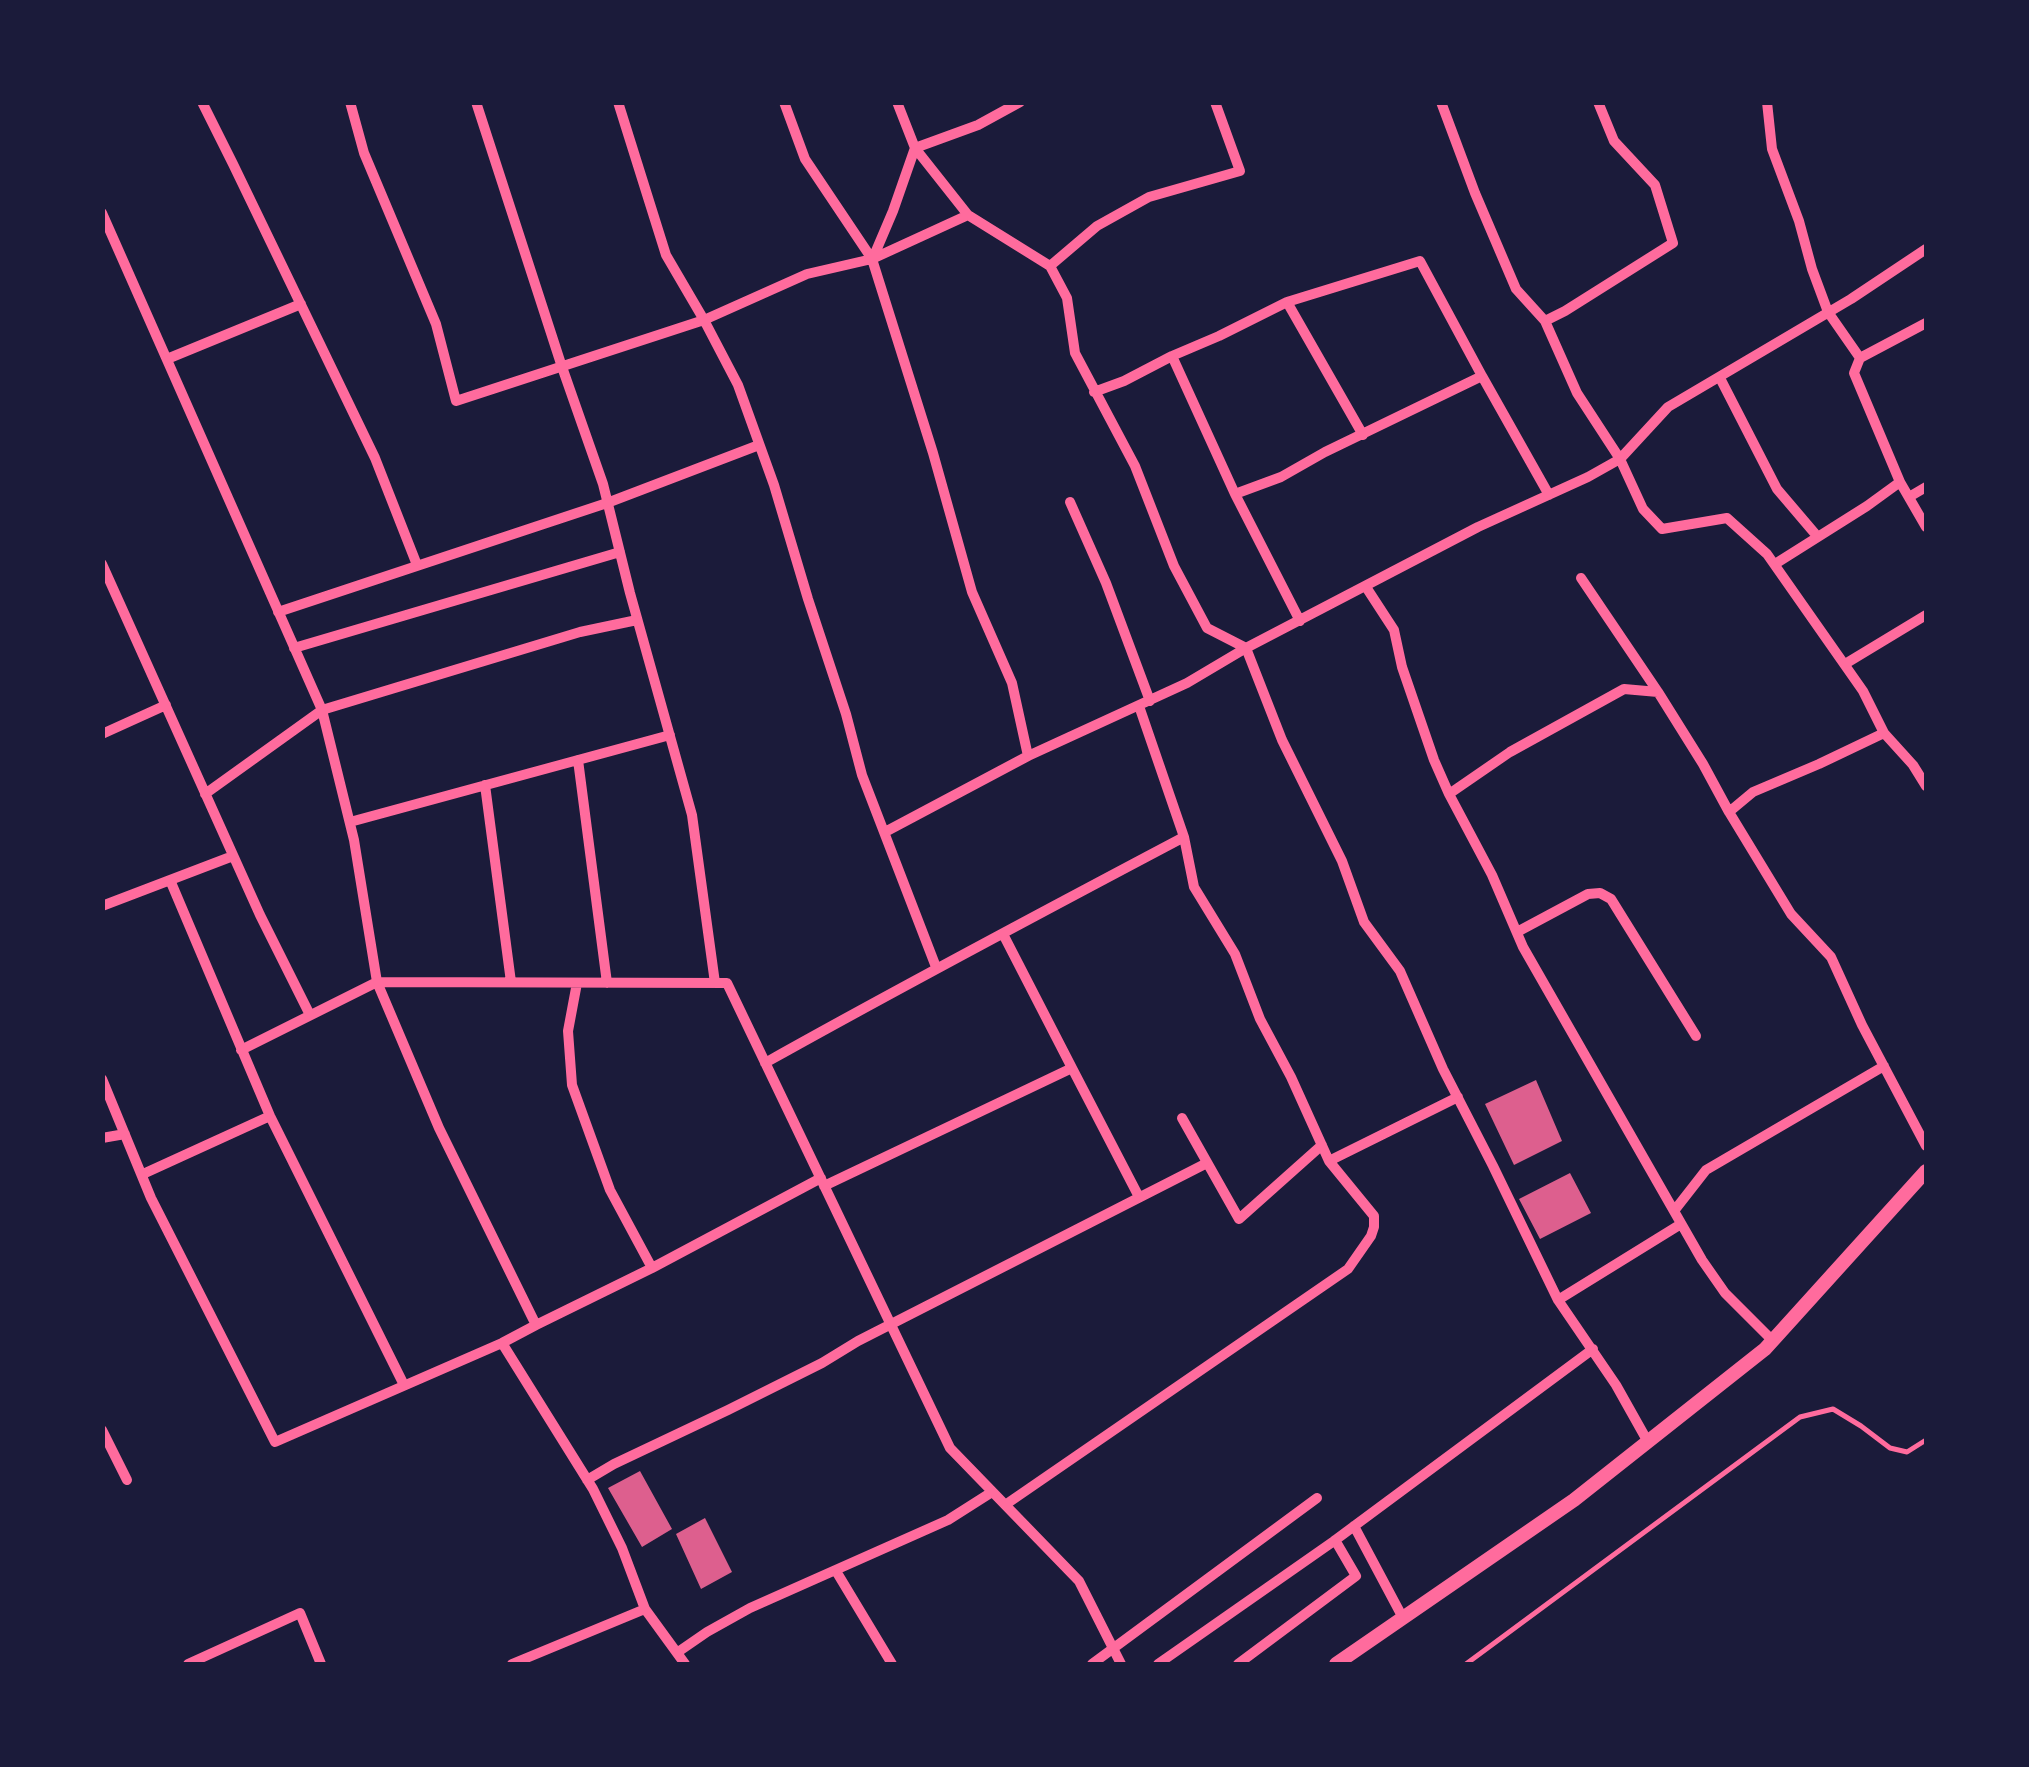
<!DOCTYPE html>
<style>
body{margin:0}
#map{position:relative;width:2029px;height:1767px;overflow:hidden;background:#1b1b3a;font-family:"Titillium Web",sans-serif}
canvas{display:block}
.frame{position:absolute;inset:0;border:105px solid #1b1b3a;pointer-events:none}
</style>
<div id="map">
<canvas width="2029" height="1767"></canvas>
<div class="frame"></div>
</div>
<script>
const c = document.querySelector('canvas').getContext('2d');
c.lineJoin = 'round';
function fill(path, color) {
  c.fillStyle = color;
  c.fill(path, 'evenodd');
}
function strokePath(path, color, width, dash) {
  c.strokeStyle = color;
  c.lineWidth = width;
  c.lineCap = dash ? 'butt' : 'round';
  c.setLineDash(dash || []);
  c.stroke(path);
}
const building = new Path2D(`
 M1536,1080l26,61 -48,24 -29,-61z
 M1570,1173l21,40 -51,26 -21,-40z
 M640,1471l32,58 -30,18 -34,-59z
 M705,1518l27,54 -31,17 -25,-55z`);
const service = new Path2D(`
 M1466,1664l334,-247 33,-8 28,17 29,22 17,4 19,-12`);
const minor = new Path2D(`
 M202,102l31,62 142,294 42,107
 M350,102l14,51 72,171 20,77 248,-81 -38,-65 -48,-153
 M476,102l86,265 41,117 27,109 62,222 23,168
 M784,102l21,57 67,100
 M897,102l18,46 53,67
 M1441,102l34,91 41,96 29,32
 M1598,102l16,39 41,44 18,58 -108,68 -20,10 32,72 43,66 48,-52 183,-108 75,-50
 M1767,102l5,47 27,72 13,48 16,43 32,46
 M915,148l63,-23 42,-23
 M102,213l220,497 32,130 23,142 62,146 97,197 -34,18 -227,99 -124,-244 -49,-119
 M873,258l20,-47 22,-63
 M872,259l96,-44 82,51 17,32 8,55 60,113 39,100 33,62 39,20
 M1050,266l47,-40 52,-29 91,-26 -25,-69
 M1287,302l76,133
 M1926,323l-66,35 -6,15 46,109 26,45
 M1172,356l47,-20 68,-34 133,-41 62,115
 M167,359l134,-55
 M1720,378l57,111 40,47
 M1094,392l30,-11 48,-25 63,138 46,-17 44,-25 157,-76 67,119
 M1235,494l65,127
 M1909,497l17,-10
 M1070,502l36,81 44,118
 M102,564l158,351 50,100
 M1775,564l92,-58 33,-24
 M1581,578l77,114
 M1366,587l28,43 8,37 32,93 15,34 61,-42 114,-63 34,3 45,72 26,48
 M278,612l329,-109 152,-58
 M294,648l326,-96
 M1845,664l81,-49
 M1884,733l29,32 13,21
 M102,734l64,-29
 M578,760l29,223
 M485,785l26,197
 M205,794l117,-84 258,-78 57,-12
 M1449,794l43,81 31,72 179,313 23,33 48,48
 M350,822l320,-87
 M885,832l143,-76 159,-73 59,-35
 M170,880l100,236 134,269
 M102,906l131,-50
 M1517,932l71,-38 12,-1 11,6 85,137
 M1003,934l69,134
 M936,967l-74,-192 -16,-61 -38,-115 -34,-114 -36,-100 -34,-65 103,-46 65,-15 61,194 39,139 40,91 16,73
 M577,983l-9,48 4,54 38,105 42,78
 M241,1050l136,-68 350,1 223,465 129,133 42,83
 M765,1063c139,-78 279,-152 419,-226l-45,-131
 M1182,1118l57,101 83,-74
 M102,1138l23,-4
 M1329,1161l129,-64
 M143,1174l127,-58
 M824,1186l248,-118 67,129
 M1674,1211l32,-41 178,-104
 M1558,1300l123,-76
 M536,1325l116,-57 169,-90
 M502,1343l91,146 29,59 23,61 40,55
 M102,1430l25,50
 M1648,1442l-32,-57 -58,-85 -65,-134 -50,-97 -43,-98 -36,-49 -22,-61 -60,-121 -36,-92 232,-121 110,-50 32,-18 23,50 19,20 65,-11 40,36 96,137 21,42 -65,31 -66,28 -24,20 62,102 40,43 31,68 64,121
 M587,1480l27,-16 114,-54 94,-47 36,-22 349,-178
 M1005,1505l343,-236 23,-33 3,-9v-11l-45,-55 -38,-84 -31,-58 -25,-65 -41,-67 -10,-50
 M1354,1526l49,92
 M836,1571l56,93
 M678,1652l29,-20 43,-24 198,-88 44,-28
 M188,1664l112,-51 21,51
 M512,1664l133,-55
 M1092,1664l225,-166
 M1158,1664l176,-123 259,-192
 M1238,1664l118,-88 -21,-36`);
const tertiary = new Path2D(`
 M1336,1664l238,-164 191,-151 161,-178`);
fill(building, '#dd5f8e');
strokePath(service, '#ff6b9d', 5);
strokePath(minor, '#ff6b9d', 10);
strokePath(tertiary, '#ff6b9d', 14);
</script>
